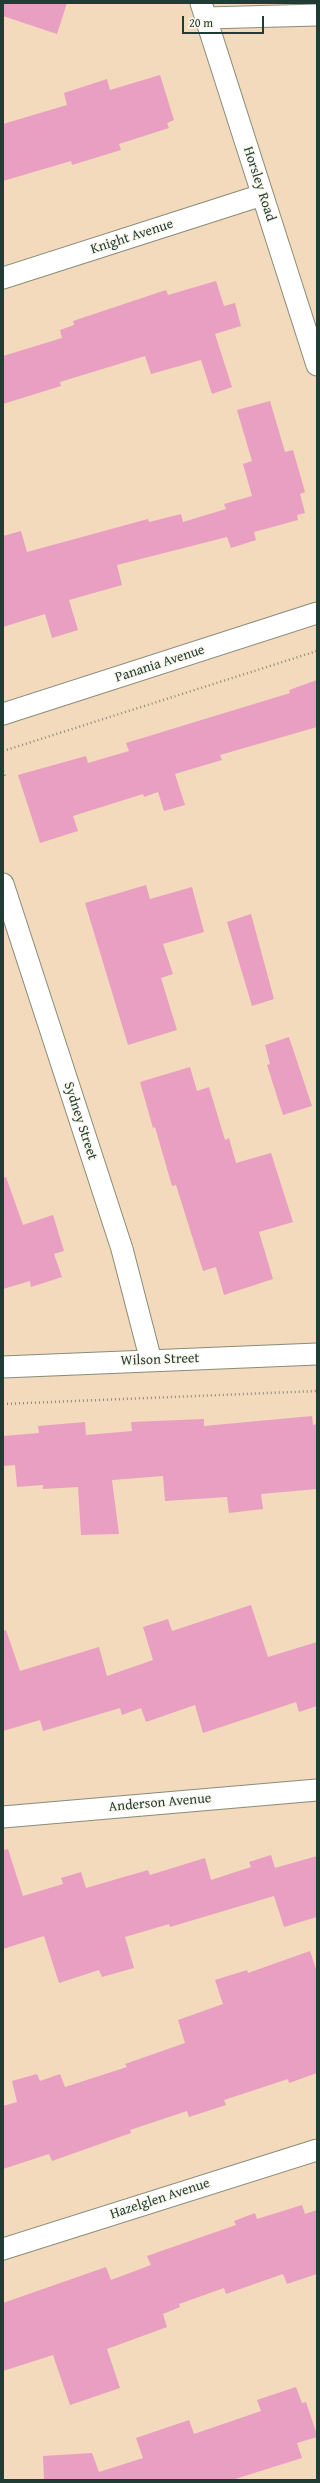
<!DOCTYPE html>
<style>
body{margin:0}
#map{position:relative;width:320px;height:2483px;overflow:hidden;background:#f3dabc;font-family:"Gentium Book Plus",serif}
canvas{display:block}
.frame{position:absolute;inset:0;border:4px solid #1f3d34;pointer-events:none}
.scale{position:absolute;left:182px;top:16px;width:82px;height:18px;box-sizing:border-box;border:2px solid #1f3d34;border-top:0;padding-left:5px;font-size:12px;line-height:14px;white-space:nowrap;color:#1f3d34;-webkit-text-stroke:3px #fbf7ec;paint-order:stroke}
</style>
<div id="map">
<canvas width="320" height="2483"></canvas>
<div class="frame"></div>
<div class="scale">20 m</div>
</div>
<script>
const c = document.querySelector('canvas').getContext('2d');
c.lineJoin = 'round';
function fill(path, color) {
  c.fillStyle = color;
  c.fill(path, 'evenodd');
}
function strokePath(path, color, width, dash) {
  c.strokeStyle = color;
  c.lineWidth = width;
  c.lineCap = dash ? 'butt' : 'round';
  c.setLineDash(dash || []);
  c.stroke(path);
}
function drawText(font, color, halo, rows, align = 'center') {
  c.font = font + ' "Gentium Book Plus",serif';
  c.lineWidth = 3;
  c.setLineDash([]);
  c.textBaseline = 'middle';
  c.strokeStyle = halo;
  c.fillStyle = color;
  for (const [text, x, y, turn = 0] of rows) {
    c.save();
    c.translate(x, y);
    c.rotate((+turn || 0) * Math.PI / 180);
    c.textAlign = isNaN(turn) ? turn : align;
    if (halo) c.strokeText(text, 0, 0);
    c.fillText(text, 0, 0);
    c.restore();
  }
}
const building = new Path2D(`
 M3,3h64l-10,31 -54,-18z
 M160,75l14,45 -7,3 2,5 -50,16 2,6 -49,15 -1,-4 -68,20v-57l64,-19 -3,-12 43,-14 3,11z
 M216,281l8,25 11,-3 6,23 -26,8 17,53 -20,7 -11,-34 -50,14 -6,-18 -85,26 1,4 -58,18v-48l59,-18 -2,-8 14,-5 -1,-4 93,-31 2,5z
 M270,401l15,51 8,-2 12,42 -5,2 5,19 -8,2 1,5 -44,12 2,8 -25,8 -4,-11 -110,28 5,20 -53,15 9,30 -26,8 -7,-24 -42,13v-91l18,-5 6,21 121,-33 1,3 32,-8 2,8 43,-13 -2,-5 28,-8 -9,-32 9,-3 -15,-51z
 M317,680v47l-97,28 2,5 -47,14 10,31 -21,6 -6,-19 -14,5 -1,-3 -70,22 5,15 -38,12 -22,-68 68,-19 2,7 41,-12 -3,-8 164,-50 -1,-3z
 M146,885l4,14 42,-12 12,45 -41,12 10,30 -12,4 16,52 -49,15 -43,-142z
 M251,914l23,85 -22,7 -25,-84z
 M289,1037l23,69 -29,9 -16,-50 3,-1 -5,-19z
 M190,1067l7,24 12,-4 16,53 4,-2 7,25 35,-10 22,69 -34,10 14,47 -49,16 -8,-28 -13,4 -27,-86 -4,1 -17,-59 -2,1 -13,-46z
 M6,1177l17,48 30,-10 11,36 -10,3 8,23 -31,10 -1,-6 -27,8v-111z
 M312,1416l1,9 4,-1v65l-56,5 2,15 -34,4 -2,-16 -62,4 -2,-25 -51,4 7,54 -38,1 -3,-48 -35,2v-4l-26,2 -2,-22 -12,1v-30l36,-3 -1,-7 47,-4 1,13 46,-4 -1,-9 73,-3v7z
 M251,1605l17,52 49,-15v64l-18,6 -3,-10 -93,31 -8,-28 -49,17 -5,-14 -19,7 -2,-7 -77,23 -3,-11 -37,11v-100l3,-1 14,41 79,-24 8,29 46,-16 -10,-33 25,-8 4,12z
 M8,1849l15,47 40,-12 -2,-6 20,-6 5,16 62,-18 2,5 55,-17 6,22 40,-13 -2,-5 22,-7 4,13 42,-12v61l-33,10 -10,-31 -104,31 -1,-3 -44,13 9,31 -32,9 -3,-7 -40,13 -15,-47 -41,13v-99z
 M310,1951l7,21v101l-28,10 -1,-4 -64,21 2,5 -37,12 -2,-6 -57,19 1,3 -79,28 -3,-7 -46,15v-63l14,-4 -5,-21 25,-7 3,7 20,-7 5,13 62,-20 -2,-3 60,-21 -7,-23 45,-16 -8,-24 32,-10 1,3z
 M302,2205l3,9 12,-4v64l-30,10 -4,-10 -57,20 -2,-6 -45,16 1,3 -17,7 4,13 -60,22 13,39 -50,17 -17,-50 -50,16v-68l103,-36 5,13 40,-15 -4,-9 89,-31 -2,-4 21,-8 2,6z
 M296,2387l6,16 4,-1 11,33v2l-20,6 5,15 -70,22h-188l-1,-24 49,-3 7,19 44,-14 -7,-20 53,-18 5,14 67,-23 -4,-11z`);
const path = new Path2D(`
 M3,751l314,-100
 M3,771l2,5
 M3,1404l314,-13`);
const minor = new Path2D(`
 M201,3l116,362
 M206,18l111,-3
 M3,278l259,-83
 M3,714l314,-101
 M3,884l119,365 29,112
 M3,1367l314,-13
 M3,1817l314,-27
 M3,2249l314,-99`);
const streetNames = [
 ["Horsley Road",259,184,72],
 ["Knight Avenue",132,237,-18],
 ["Panania Avenue",160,664,-18],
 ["Sydney Street",80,1121,72],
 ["Wilson Street",160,1360,-2],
 ["Anderson Avenue",160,1803,-5],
 ["Hazelglen Avenue",160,2199,-18]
];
fill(building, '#e89fc1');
strokePath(minor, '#898c78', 23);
strokePath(path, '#898c78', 2.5, [1, 3]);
strokePath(minor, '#fff', 21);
drawText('14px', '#1f3d34', '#fbf7ec', streetNames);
</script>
